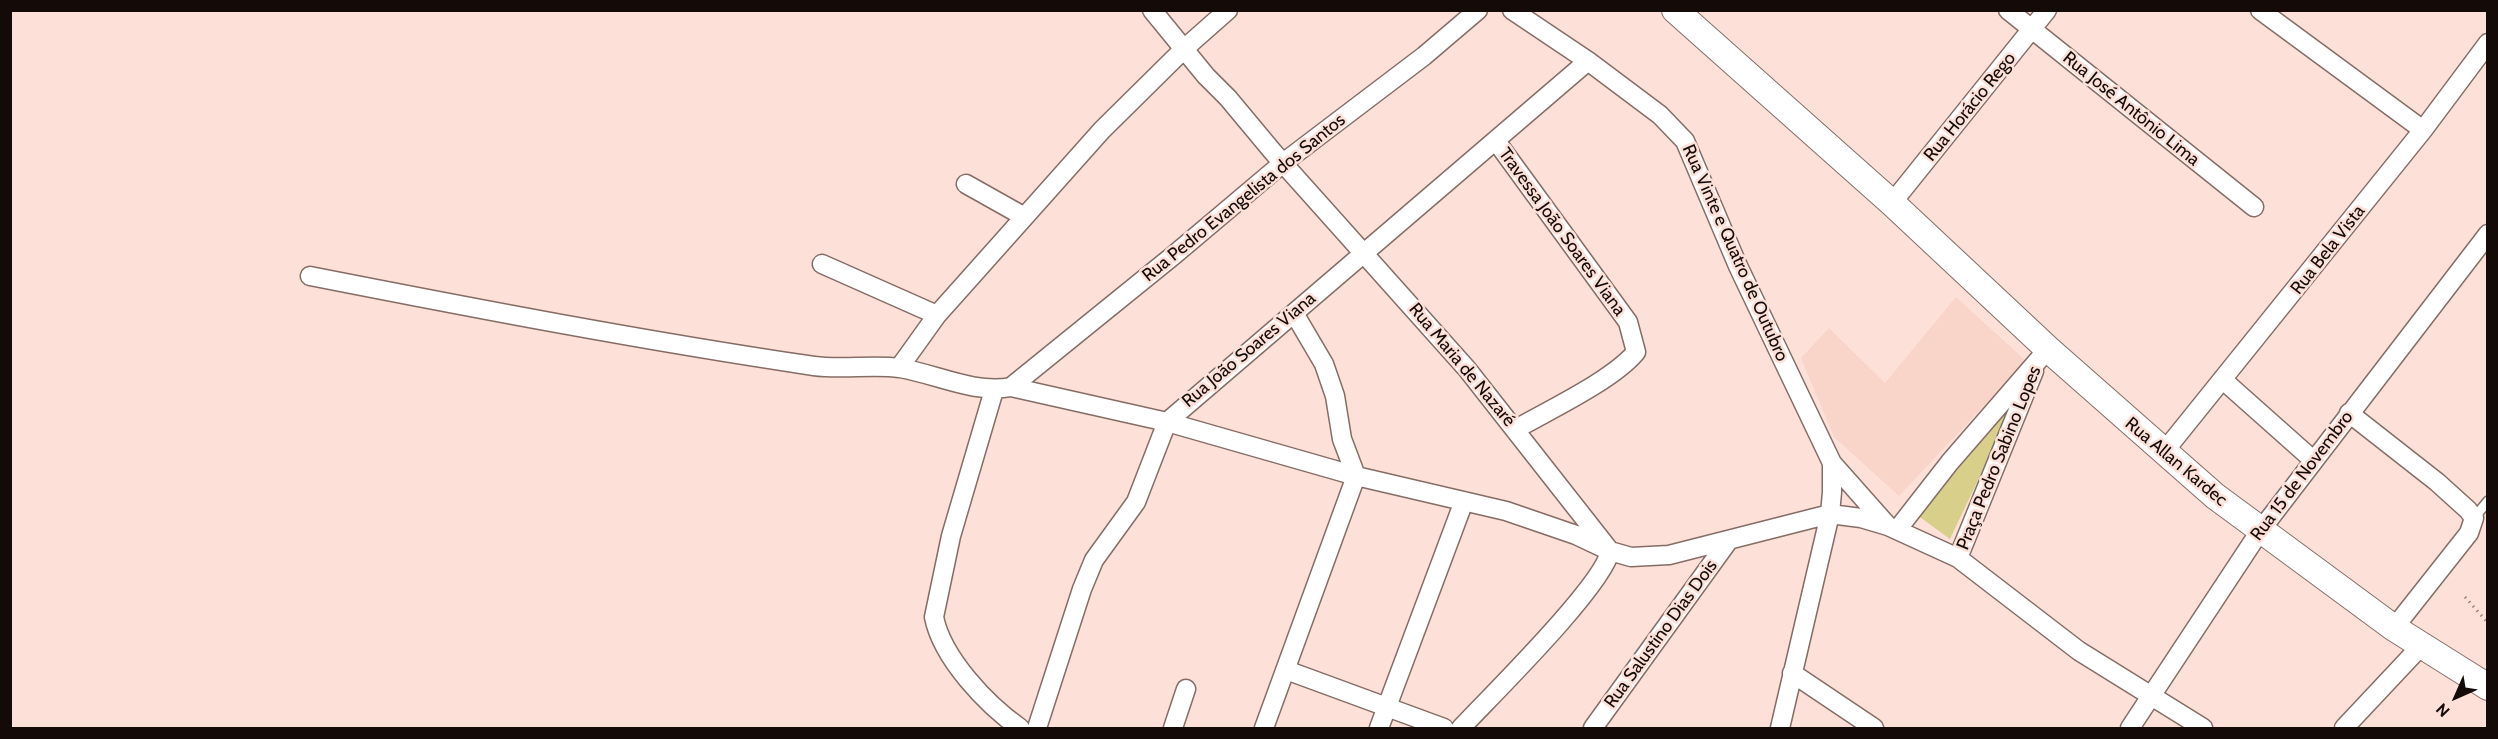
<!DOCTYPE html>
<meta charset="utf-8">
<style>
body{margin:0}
#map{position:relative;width:2498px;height:739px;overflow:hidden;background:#fde1d8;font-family:Cabin,sans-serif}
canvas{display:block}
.frame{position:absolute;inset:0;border:12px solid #140b09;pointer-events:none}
.north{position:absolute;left:2426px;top:667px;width:60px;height:60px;-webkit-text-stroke:4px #fde1d8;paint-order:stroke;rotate:225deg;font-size:16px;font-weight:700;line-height:24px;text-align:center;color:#140b09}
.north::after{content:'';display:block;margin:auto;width:21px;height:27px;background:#140b09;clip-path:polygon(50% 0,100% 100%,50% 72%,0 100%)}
</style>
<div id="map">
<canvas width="2498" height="739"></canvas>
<div class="frame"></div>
<div class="north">N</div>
</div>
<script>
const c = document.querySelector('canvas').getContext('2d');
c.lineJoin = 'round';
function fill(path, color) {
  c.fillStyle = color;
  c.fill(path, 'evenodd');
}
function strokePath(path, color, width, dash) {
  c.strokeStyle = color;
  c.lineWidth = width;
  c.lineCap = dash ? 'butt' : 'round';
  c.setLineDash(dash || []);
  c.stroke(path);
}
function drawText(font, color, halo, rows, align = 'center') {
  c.font = font + ' Cabin,sans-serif';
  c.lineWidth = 5;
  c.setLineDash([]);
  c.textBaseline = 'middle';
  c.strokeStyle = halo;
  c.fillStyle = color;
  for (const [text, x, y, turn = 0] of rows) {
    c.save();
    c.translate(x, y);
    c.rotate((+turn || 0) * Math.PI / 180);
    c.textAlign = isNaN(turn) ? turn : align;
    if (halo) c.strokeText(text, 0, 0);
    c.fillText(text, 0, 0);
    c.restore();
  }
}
const built = new Path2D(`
 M1956,297l70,64 -127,135 -65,-59 -33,-79 28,-30 56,55z`);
const green = new Path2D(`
 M2015,402l-65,137 -33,-24z`);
const path = new Path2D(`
 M2465,597l23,26`);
const lane = new Path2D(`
 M2474,518l14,-17`);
const street = new Path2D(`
 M1152,10l54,66 22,22 45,54 194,217 143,182c-6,34 -120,146 -149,177
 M1512,10l76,51 72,54 25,26 53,125 94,197v29l-2,22 31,4 27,8 70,32 121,93 124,77
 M2008,10l246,197
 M2260,10l163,120
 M1496,141l132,181 8,30c-23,28 -87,58 -120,77
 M966,184l57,32
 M1892,203l155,-193
 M822,264l115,51
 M310,276c168,33 335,65 504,90 29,4 58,-2 86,2 36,6 74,26 111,19l156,35 189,54 150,35 70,24 34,16 21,6 38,-2 161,-41 -50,214
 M899,368l38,-53 165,-185 83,-82 43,-38
 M2223,380l90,80
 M1011,387l163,-132 109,-92 141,-107 54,-46
 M994,390l-43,146 -17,81c8,41 53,88 86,111
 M2349,413l88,69 31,28 6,8 -5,15 -75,95
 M2163,453l260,-323 65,-87
 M1832,463l55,62
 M1897,530l53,-68 98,-113
 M1958,558l76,-187
 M1286,670l158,58
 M1792,673l82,55
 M1037,728l45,-139 12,-29 42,-58 31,-80 421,-361
 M1173,728l13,-39
 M1264,728l92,-252 -14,-37 -7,-43 -11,-32 -30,-51
 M1379,728l85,-227
 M1593,728l136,-188
 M2130,728l130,-197 228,-297
 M2344,728l77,-82`);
const secondary = new Path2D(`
 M1675,10l217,193 156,146 167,147 179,132 94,59`);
const streetNames = [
 ["Rua Horácio Rego",1970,107,-51],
 ["Rua José Antônio Lima",2131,109,39],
 ["Rua Pedro Evangelista dos Santos",1244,198,-39],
 ["Travessa João Soares Viana",1562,232,54],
 ["Rua Bela Vista",2328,250,-52],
 ["Rua Vinte e Quatro de Outubro",1735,253,66],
 ["Rua João Soares Viana",1249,350,-40],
 ["Rua Maria de Nazaré",1462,365,50],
 ["Praça Pedro Sabino Lopes",1999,458,-68],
 ["Rua Allan Kardec",2176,462,40],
 ["Rua 15 de Novembro",2302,476,-53],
 ["Rua Salustino Dias Dois",1661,634,-54]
];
fill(built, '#f8d4c9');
fill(green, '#d7cf8a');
strokePath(lane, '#856c65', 12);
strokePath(street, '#856c65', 21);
strokePath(secondary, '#856c65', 28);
strokePath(path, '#95827c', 3, [1.5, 4.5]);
strokePath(lane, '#fff', 9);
strokePath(street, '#fff', 18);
strokePath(secondary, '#fff', 26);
drawText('18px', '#140b09', '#fde1d8', streetNames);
</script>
